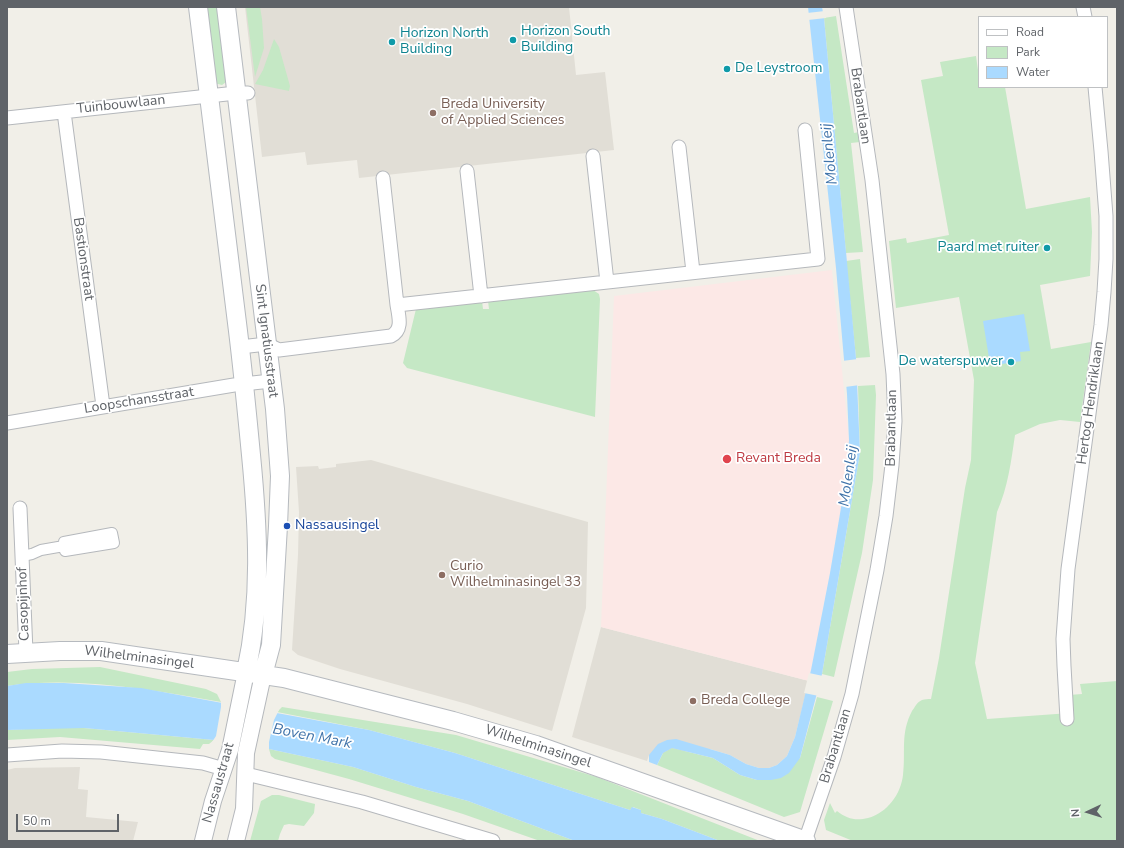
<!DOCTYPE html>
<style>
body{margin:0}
#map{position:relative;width:1124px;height:848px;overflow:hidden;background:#f1efe8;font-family:"Nunito Sans",sans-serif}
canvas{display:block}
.frame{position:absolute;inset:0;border:8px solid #5f6368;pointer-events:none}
.legend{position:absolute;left:978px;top:16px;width:130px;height:72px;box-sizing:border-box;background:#fff;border:1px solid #bfc1c3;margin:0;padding:5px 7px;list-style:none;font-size:12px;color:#5f6368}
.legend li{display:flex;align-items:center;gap:8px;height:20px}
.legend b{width:20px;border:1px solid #bfc1c3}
.north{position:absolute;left:1068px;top:792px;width:40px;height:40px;-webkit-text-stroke:3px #fff;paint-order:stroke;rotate:266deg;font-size:11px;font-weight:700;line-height:16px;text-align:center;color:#5f6368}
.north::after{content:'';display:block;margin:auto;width:14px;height:18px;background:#5f6368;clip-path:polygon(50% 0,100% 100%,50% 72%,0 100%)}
.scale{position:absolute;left:16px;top:814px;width:103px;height:18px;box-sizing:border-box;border:2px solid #5f6368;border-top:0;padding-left:5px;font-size:12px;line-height:14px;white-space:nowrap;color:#5f6368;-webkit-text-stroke:3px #fff;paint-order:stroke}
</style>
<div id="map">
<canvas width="1124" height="848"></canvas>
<div class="frame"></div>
<ul class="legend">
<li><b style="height:5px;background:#fff"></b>Road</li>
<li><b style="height:11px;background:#c5e8c5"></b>Park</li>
<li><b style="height:11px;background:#aadaff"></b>Water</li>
</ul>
<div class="north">N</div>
<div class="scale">50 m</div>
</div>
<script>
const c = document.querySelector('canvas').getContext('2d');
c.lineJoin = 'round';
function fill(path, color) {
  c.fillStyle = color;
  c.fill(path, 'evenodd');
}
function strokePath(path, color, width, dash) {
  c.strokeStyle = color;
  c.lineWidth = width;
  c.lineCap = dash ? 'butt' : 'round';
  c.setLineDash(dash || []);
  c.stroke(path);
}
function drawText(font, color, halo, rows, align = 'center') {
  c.font = font + ' "Nunito Sans",sans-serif';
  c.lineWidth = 3.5;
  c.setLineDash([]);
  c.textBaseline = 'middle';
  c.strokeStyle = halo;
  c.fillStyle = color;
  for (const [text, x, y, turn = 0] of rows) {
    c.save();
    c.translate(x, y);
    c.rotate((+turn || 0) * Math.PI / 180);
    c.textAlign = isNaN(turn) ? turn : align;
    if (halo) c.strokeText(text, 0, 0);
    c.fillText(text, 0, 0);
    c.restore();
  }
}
const education = new Path2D(`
 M245,7h324l7,68 29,-3 9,78 -255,28 -2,-18 -50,5 -2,-13 -43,5z
 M371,460l217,62 -2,86 -34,123 -85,-27 -127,-35 -42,-14 -6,-5 6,-95 1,-43 -3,-45 22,-1 1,3 17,-2v-3z
 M601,627l208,54 -14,56 -8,19 -10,9 -8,3h-10l-13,-4 -16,-9 -20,-6 -61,6 -2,6 -75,-24z
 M80,767l-2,22 10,1 -2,27 52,5 -5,19h-126v-71l8,-2z`);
const medical = new Path2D(`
 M832,270l17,170 -3,38 -16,95 -21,108 -208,-54 13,-331z`);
const green = new Path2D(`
 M201,7h21l7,73 -7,5 -8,-2z
 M246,7h14l2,12 2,29 -9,29z
 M836,16l18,117 5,-1 1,10 -9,1 12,109 -17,1 -22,-235z
 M274,39l5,8 11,39 -1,5 -34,-7 8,-14z
 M976,56l2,14h1v17h26l21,122 64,-12 2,35 -2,44 -50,9 11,64 40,-7 -11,80 -20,-2 -20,4 -25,11c-4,27 -7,52 -18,77l-22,151 12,56 83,-6 -1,-18 13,-1 -2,-10 37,-3v160h-264l-27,-11 -2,-10 6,-17 5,10 2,-2c10,8 19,10 31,7 19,-5 33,-24 35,-43 3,-24 -3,-41 9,-64 3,-4 5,-9 10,-11 3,-1 6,-1 9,-1l8,-41 26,-170 6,-28 3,-80 -15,-83 -63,11 -7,-67 17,-3 1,5 42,-8 -28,-155 22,-4 -3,-14z
 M860,259l10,98 -14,1 -10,-97z
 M593,290l6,4 1,5 -5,118 -188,-49 -4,-5 13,-54 66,-8 1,8h6l-1,-8z
 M875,385l1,10 -3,85 -11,73 -28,124 -12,-3 38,-221 -2,-67z
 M100,667l106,22 11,5 4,8c-70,-12 -143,-26 -214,-16v-14l25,-3z
 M817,697l16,4 -33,111 -16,5 -127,-52 6,-12 9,-5 41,10 27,17 17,5 43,-22z
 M282,707l174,28 141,42 163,64h-40l-58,-22 -21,-6v-3l-8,-3 -3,3 -175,-57 -86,-23 -92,-18z
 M46,728h38l130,12 -5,4h-6l-3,5 -140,-12 -53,3v-10z
 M269,749l84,18 63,20 52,14 107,40h-35l-77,-27 -114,-35 -74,-20 -4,-3z
 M272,795h7l36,9 -1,9 -10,13 -15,-2 -5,1 -4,9 -2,7h-28l11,-40z`);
const water = new Path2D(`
 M808,7h14l2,11 32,340 4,95 -38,221 -22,84 -11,15 -8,5 -10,2h-14l-17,-5 -27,-17 -41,-10 -9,5 -6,12 -8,-3v-7l9,-11 9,-4 9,-1 54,16 16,9 13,4h10l8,-3 10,-9 8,-19 16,-67 19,-97 16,-95 3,-38 -2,-46 -11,-126z
 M1024,314l6,37 -10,1 1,9 -19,3 -2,-8 -11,2 -6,-37z
 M26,683h38l77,5 228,42 86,23 175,57 2,-3 9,3v3l21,6 58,22h-145l-107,-40 -52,-14 -63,-20 -84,-18 -55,-9 -130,-12 -77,2v-44z`);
const pier = new Path2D(`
 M825,11l1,7 -18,2 -1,-7z
 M858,359l2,26 -15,2 -3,-26z
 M809,673l14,3 -4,20 -15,-3z
 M221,700l58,10 -5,10 -5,22v9l-57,-9 4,-6 5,-29z`);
const pedestrian = new Path2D(`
 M22,556l10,-2 9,-4 23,-4 1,5 49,-8 -2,-10 -48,9v4`);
const minor = new Path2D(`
 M1083,7l2,10
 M64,112l39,294
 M7,118l229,-25h12
 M679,147l14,125
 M593,156l14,126
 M467,171l14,125
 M383,178l14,127
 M240,347l27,-3 12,6 112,-14c12,-6 8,-19 6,-31l421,-46 -13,-129
 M7,423l227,-38 37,-4
 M20,508l6,144
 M1067,719l-3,-53 -1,-27 5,-70 33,-244 3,-33 2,-33v-43l-5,-65 -6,-64
 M7,755l55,-4 39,1 102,11 21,6
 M246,774l116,28 131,39
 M805,841l29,-84 18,-63 25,-124 9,-54 6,-51 3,-44 -2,-47 -21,-194 -26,-173`);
const tertiary = new Path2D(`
 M203,841l10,-40 17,-51 16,-78
 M236,841l8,-32 2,-56 17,-78`);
const secondary = new Path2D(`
 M198,7c13,108 27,216 40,324 5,41 9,82 13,124 7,72 11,145 -5,217
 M226,7l49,402 5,67 -2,50 -7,119 -8,30
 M7,654l53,-3h41l183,27 169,43 83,24 270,96`);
const markers = [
 [513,40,4,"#0f9aa8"],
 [392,42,4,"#0f9aa8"],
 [727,69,4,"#0f9aa8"],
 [433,113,4,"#8d6e63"],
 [1047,248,4,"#0f9aa8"],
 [1011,362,4,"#0f9aa8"],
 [727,459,5,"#e0444e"],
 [287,526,4,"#1a4fb4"],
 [442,575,4,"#8d6e63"],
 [693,701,4,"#8d6e63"]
];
const cultureNames = [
 ["Horizon South",521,32],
 ["Building",521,48],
 ["Horizon North",400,34],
 ["Building",400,50],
 ["De Leystroom",735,69],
 ["Paard met ruiter",1039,248,"right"],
 ["De waterspuwer",1003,362,"right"]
];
const streetNames = [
 ["Tuinbouwlaan",121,105,-6],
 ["Brabantlaan",860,106,82],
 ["Bastionstraat",83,259,82],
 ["Sint Ignatiusstraat",266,341,83],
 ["Loopschansstraat",139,401,-9],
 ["Hertog Hendriklaan",1091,403,-82],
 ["Brabantlaan",892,428,-89],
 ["Casopijnhof",24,604,-92],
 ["Wilhelminasingel",139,658,7],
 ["Brabantlaan",836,746,-73],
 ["Wilhelminasingel",538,747,18],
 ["Nassaustraat",219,783,-74]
];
const educationNames = [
 ["Breda University",441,105],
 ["of Applied Sciences",441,121],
 ["Curio",450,567],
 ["Wilhelminasingel 33",450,583],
 ["Breda College",701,701]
];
const healthNames = [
 ["Revant Breda",736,459]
];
const transitNames = [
 ["Nassausingel",295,526]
];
const waterNames = [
 ["Molenleij",830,154,-96],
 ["Molenleij",849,476,-82],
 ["Boven Mark",312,737,11]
];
fill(education, '#e1ded6');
fill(medical, '#fce8e6');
fill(green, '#c5e8c5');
fill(water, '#aadaff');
fill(pier, '#f1efe8');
strokePath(pedestrian, '#b5b8bc', 12);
strokePath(minor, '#b5b8bc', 15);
strokePath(tertiary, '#b5b8bc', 18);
strokePath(secondary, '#b6babf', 20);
strokePath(pedestrian, '#fff', 10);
strokePath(minor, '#fff', 13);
strokePath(tertiary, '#fff', 16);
strokePath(secondary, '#fff', 18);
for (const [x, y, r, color] of markers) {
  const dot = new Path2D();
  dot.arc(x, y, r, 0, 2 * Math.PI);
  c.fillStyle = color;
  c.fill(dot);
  strokePath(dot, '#fff', 1.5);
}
drawText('14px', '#0d838f', '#fff', cultureNames, 'left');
drawText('14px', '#5f6368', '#fff', streetNames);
drawText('14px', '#785e54', '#fff', educationNames, 'left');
drawText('14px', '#be3a42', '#fff', healthNames, 'left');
drawText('14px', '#164399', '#fff', transitNames, 'left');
drawText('italic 15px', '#4174aa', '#fff', waterNames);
</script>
